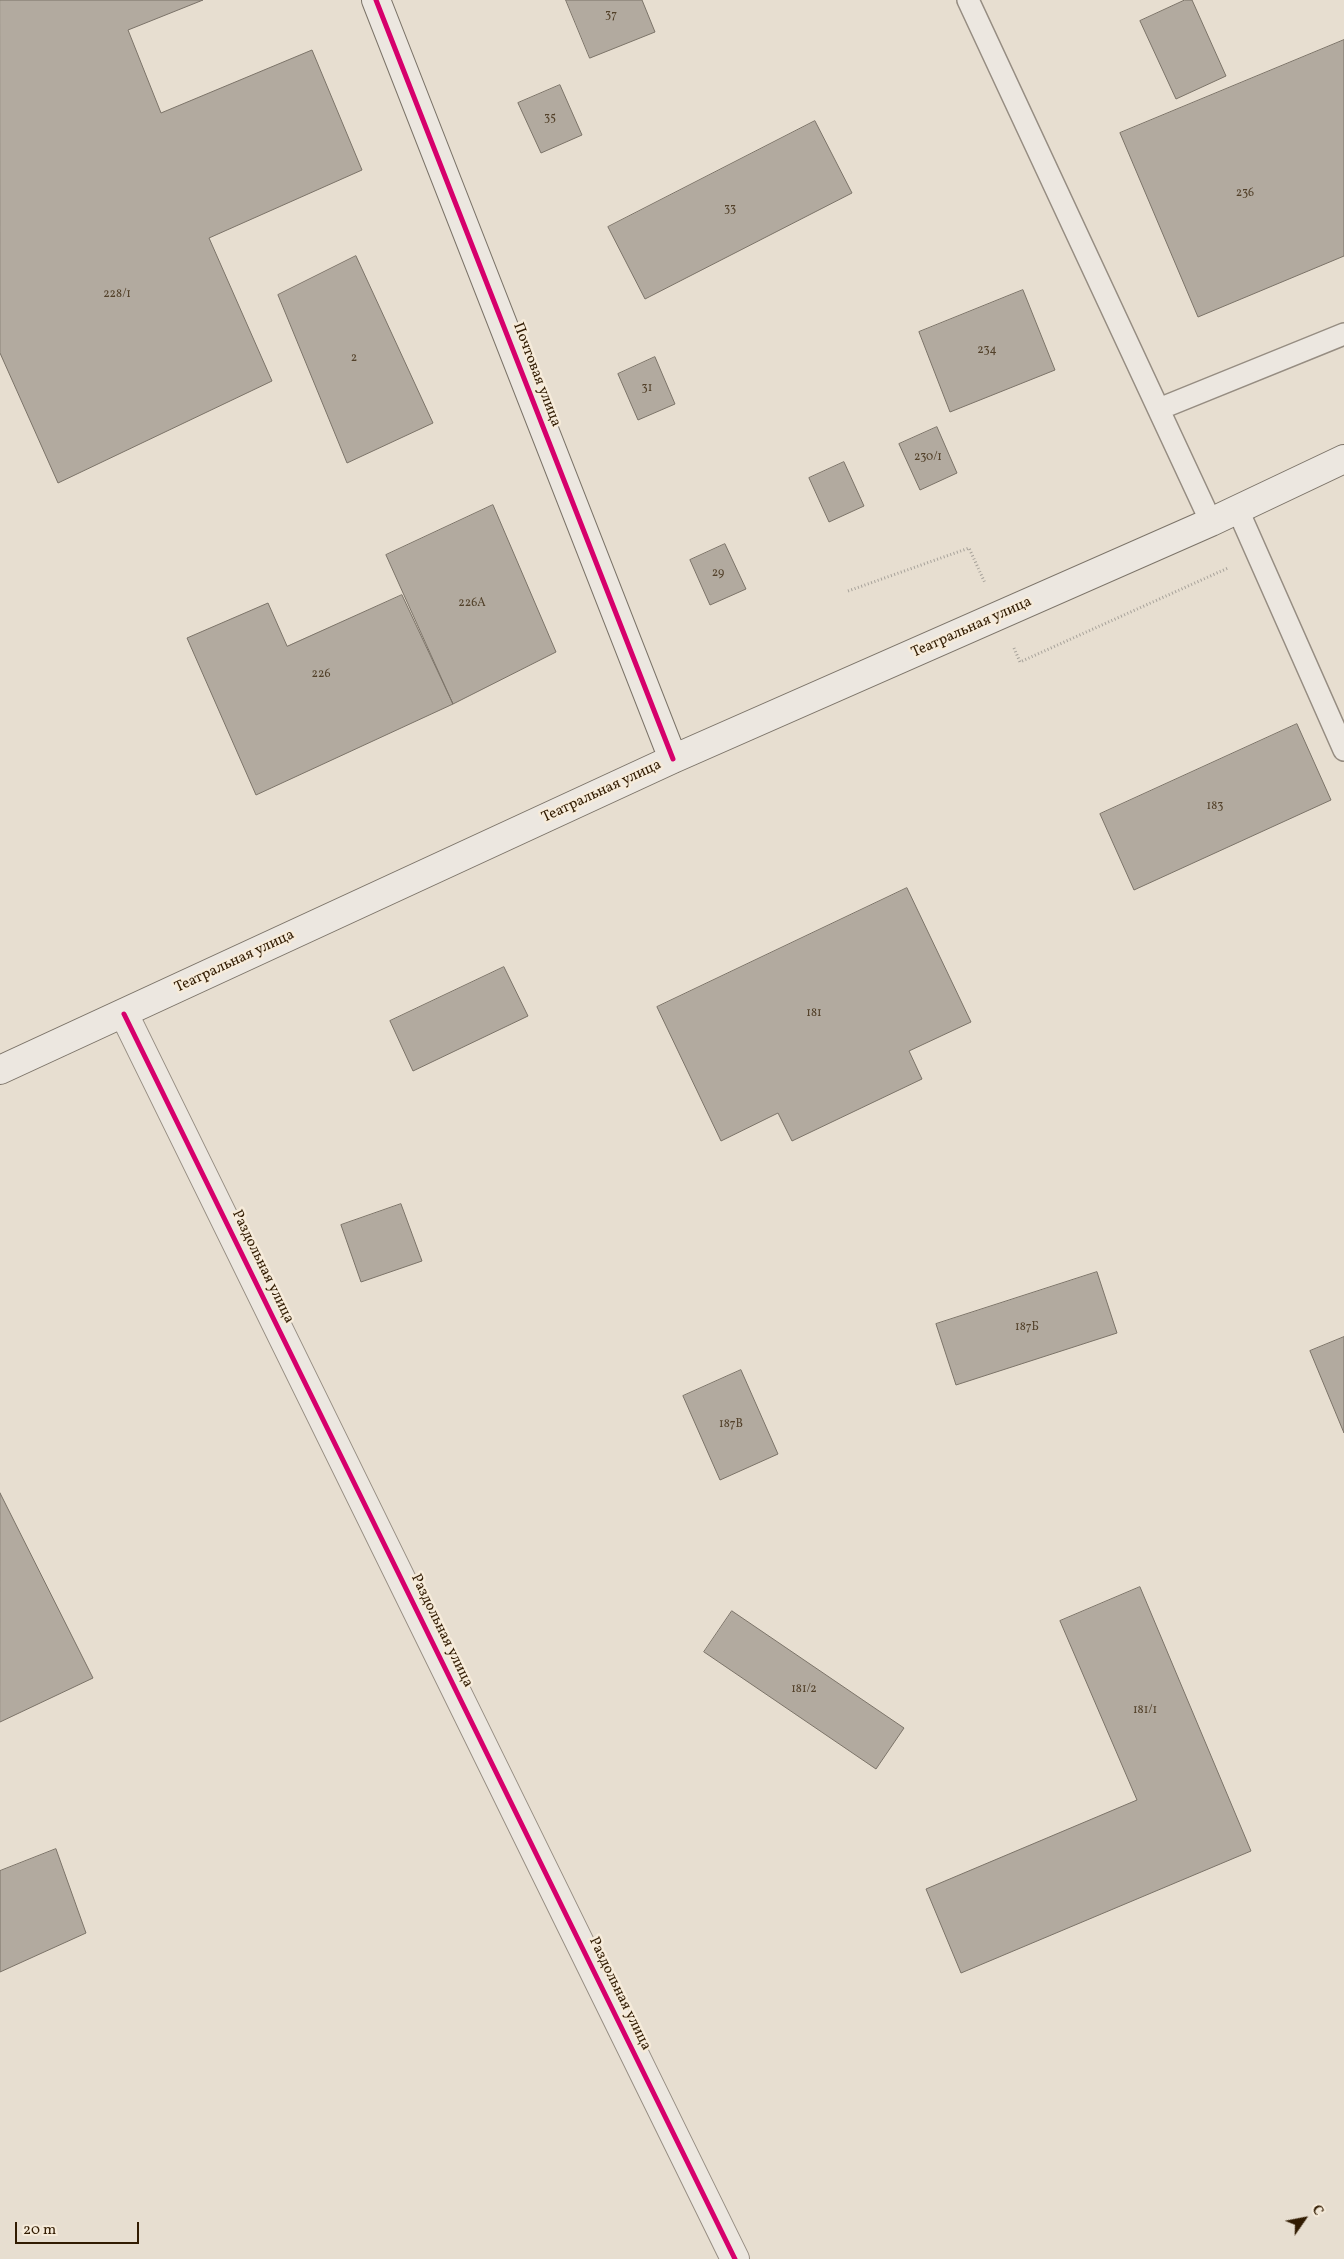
<!DOCTYPE html>
<meta charset="utf-8">
<style>
body{margin:0}
#map{position:relative;width:1344px;height:2259px;overflow:hidden;background:#e7ded0;font-family:Vollkorn,serif}
canvas{display:block}
.north{position:absolute;left:1279px;top:2194px;width:50px;height:50px;-webkit-text-stroke:4px #f6ebda;paint-order:stroke;rotate:57deg;font-size:14px;font-weight:700;line-height:20px;text-align:center;color:#321c02}
.north::after{content:'';display:block;margin:auto;width:18px;height:22px;background:#321c02;clip-path:polygon(50% 0,100% 100%,50% 72%,0 100%)}
.scale{position:absolute;left:15px;top:2222px;width:124px;height:22px;box-sizing:border-box;border:2px solid #321c02;border-top:0;padding-left:6px;font-size:15px;line-height:18px;white-space:nowrap;color:#321c02;-webkit-text-stroke:4px #f6ebda;paint-order:stroke}
</style>
<div id="map">
<canvas width="1344" height="2259"></canvas>
<div class="north">С</div>
<div class="scale">20 m</div>
</div>
<script>
const c = document.querySelector('canvas').getContext('2d');
c.lineJoin = 'round';
function fill(path, color) {
  c.fillStyle = color;
  c.fill(path, 'evenodd');
}
function strokePath(path, color, width, dash) {
  c.strokeStyle = color;
  c.lineWidth = width;
  c.lineCap = dash ? 'butt' : 'round';
  c.setLineDash(dash || []);
  c.stroke(path);
}
function drawText(font, color, halo, rows, align = 'center') {
  c.font = font + ' Vollkorn,serif';
  c.lineWidth = 5;
  c.setLineDash([]);
  c.textBaseline = 'middle';
  c.strokeStyle = halo;
  c.fillStyle = color;
  for (const [text, x, y, turn = 0] of rows) {
    c.save();
    c.translate(x, y);
    c.rotate((+turn || 0) * Math.PI / 180);
    c.textAlign = isNaN(turn) ? turn : align;
    if (halo) c.strokeText(text, 0, 0);
    c.fillText(text, 0, 0);
    c.restore();
  }
}
const building = new Path2D(`
 M0,0h203l-75,30 33,83 151,-63 50,120 -153,68 63,143 -214,102 -58,-130z
 M566,0h76l13,32 -65,26z
 M1185,0h7l34,76 -50,23 -36,-78z
 M1344,40v216l-146,61 -78,-184z
 M560,85l22,50 -41,18 -23,-50z
 M815,121l37,72 -207,106 -37,-72z
 M356,256l77,167 -86,40 -69,-168z
 M1023,290l32,80 -105,42 -31,-80z
 M655,357l20,47 -37,16 -20,-46z
 M937,427l20,46 -37,17 -21,-46z
 M844,462l20,44 -35,16 -20,-44z
 M493,505l63,147 -103,52 -67,-149z
 M725,544l21,45 -36,16 -20,-45z
 M402,595l51,109 -197,91 -69,-157 81,-35 19,43z
 M1297,724l34,76 -197,90 -34,-76z
 M907,888l64,134 -62,29 13,28 -130,62 -14,-28 -57,28 -64,-134z
 M504,967l24,49 -115,55 -23,-50z
 M401,1204l21,57 -61,21 -20,-57z
 M1097,1272l20,61 -161,52 -20,-61z
 M1344,1337v96l-34,-82z
 M741,1370l37,84 -58,26 -37,-84z
 M0,1493l93,185 -93,44z
 M1140,1587l111,264 -290,122 -35,-84 211,-89 -77,-179z
 M732,1611l172,117 -28,41 -172,-117z
 M56,1849l30,84 -86,39v-101z`);
const path = new Path2D(`
 M848,591l121,-43 16,35
 M1014,648l6,14 208,-94`);
const lane = new Path2D(`
 M968,0l243,522
 M1159,409l185,-75
 M1237,508l107,242`);
const street = new Path2D(`
 M124,1014l611,1245`);
const secondary = new Path2D(`
 M376,0l297,759
 M0,1070l673,-311 538,-237 133,-63`);
const cycleway = new Path2D(`
 M376,0l297,759
 M124,1014l611,1245`);
const numberNames = [
 ["37",611,16],
 ["35",550,119],
 ["236",1245,194],
 ["33",730,210],
 ["228/1",117,295],
 ["234",987,351],
 ["2",354,359],
 ["31",647,389],
 ["230/1",928,458],
 ["29",718,574],
 ["226А",472,604],
 ["226",321,675],
 ["183",1215,807],
 ["181",814,1014],
 ["187Б",1027,1328],
 ["187В",731,1425],
 ["181/2",804,1690],
 ["181/1",1145,1711]
];
const streetNames = [
 ["Почтовая улица",536,375,69],
 ["Театральная улица",972,628,-24],
 ["Театральная улица",602,792,-25],
 ["Театральная улица",235,962,-25],
 ["Раздольная улица",262,1267,64],
 ["Раздольная улица",441,1631,64],
 ["Раздольная улица",619,1994,64]
];
fill(building, '#b2aa9f');
strokePath(building, '#7b7368', 1);
strokePath(lane, '#968d82', 24);
strokePath(street, '#968d82', 30);
strokePath(secondary, '#7b7368', 30);
strokePath(path, '#a7a29a', 3, [1, 2.5]);
strokePath(lane, '#ece7e0', 21);
strokePath(street, '#ece7e0', 28);
strokePath(secondary, '#ece7e0', 28);
strokePath(cycleway, '#d6006c', 5);
drawText('12px', '#524029', null, numberNames);
drawText('15px', '#321c02', '#f6ebda', streetNames);
</script>
